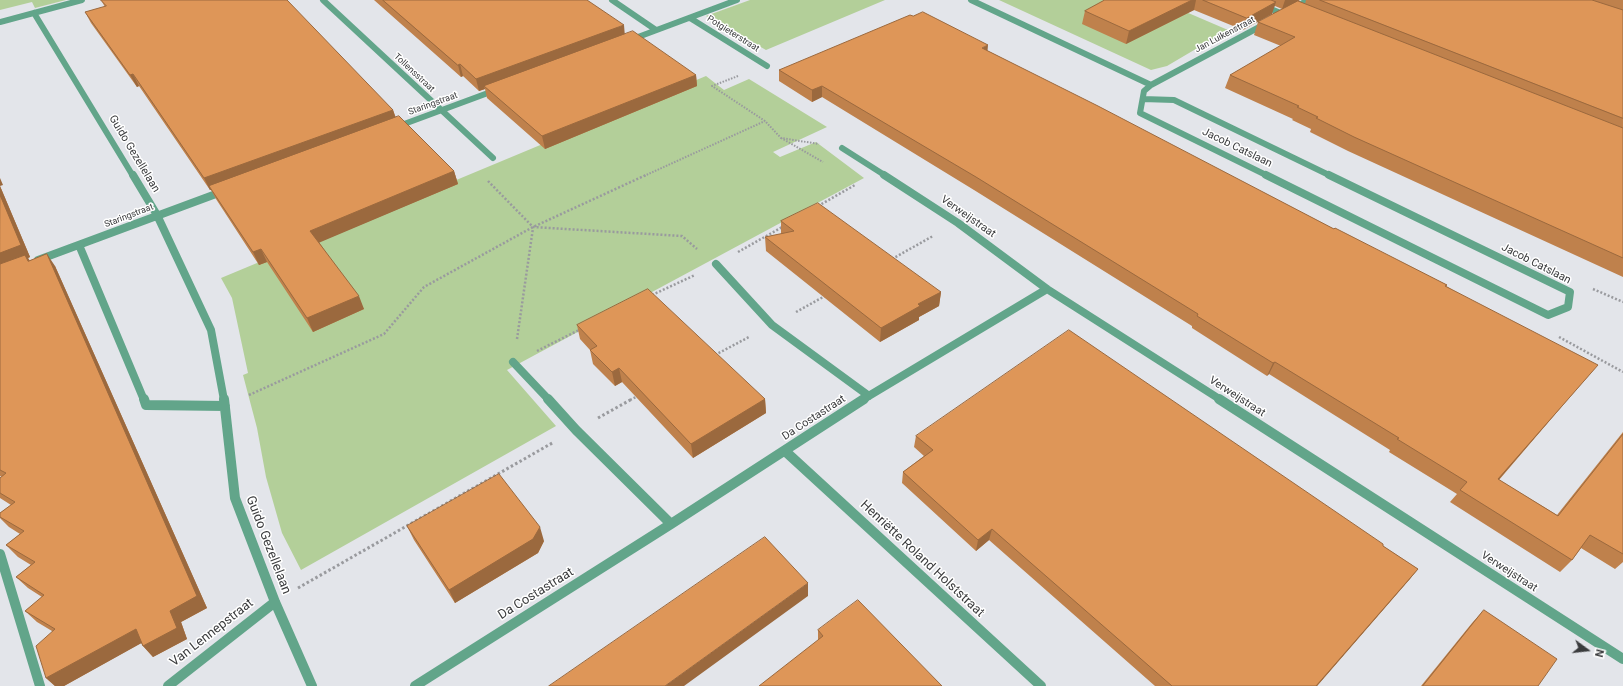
<!DOCTYPE html>
<meta charset="utf-8">
<style>
body{margin:0}
#map{position:relative;width:1623px;height:686px;overflow:hidden;background:#e3e5ea;font-family:Roboto,sans-serif}
canvas{display:block}
.north{position:absolute;left:1567px;top:630px;width:40px;height:40px;-webkit-text-stroke:3px #fff;paint-order:stroke;rotate:105deg;font-size:11px;font-weight:700;line-height:16px;text-align:center;color:#3a3b3d}
.north::after{content:'';display:block;margin:auto;width:14px;height:18px;background:#3a3b3d;clip-path:polygon(50% 0,100% 100%,50% 72%,0 100%)}
</style>
<div id="map">
<canvas width="1623" height="686"></canvas>
<div class="north">N</div>
</div>
<script>
const c = document.querySelector('canvas').getContext('2d');
c.lineJoin = 'round';
function fill(path, color) {
  c.fillStyle = color;
  c.fill(path, 'evenodd');
}
function strokePath(path, color, width, dash) {
  c.strokeStyle = color;
  c.lineWidth = width;
  c.lineCap = dash ? 'butt' : 'round';
  c.setLineDash(dash || []);
  c.stroke(path);
}
function drawText(font, color, halo, rows, align = 'center') {
  c.font = font + ' Roboto,sans-serif';
  c.lineWidth = 3;
  c.setLineDash([]);
  c.textBaseline = 'middle';
  c.strokeStyle = halo;
  c.fillStyle = color;
  for (const [text, x, y, turn = 0] of rows) {
    c.save();
    c.translate(x, y);
    c.rotate((+turn || 0) * Math.PI / 180);
    c.textAlign = isNaN(turn) ? turn : align;
    if (halo) c.strokeText(text, 0, 0);
    c.fillText(text, 0, 0);
    c.restore();
  }
}
const green = new Path2D(`
 M0,0h66l-31,8 -3,-6 -32,8z
 M750,0h135l-119,50 -60,-34z
 M999,0h159l70,30 -61,36 -16,4z
 M706,76l18,14 25,-11 78,48 -54,25 7,5 36,-15 48,36 -357,192 49,56 -255,144 -19,-37 -16,-56 -9,-49 -14,-53 5,-2 -16,-75 -11,-20z`);
const pathFar2 = new Path2D(`
 M738,76l-26,10 53,35 16,17 38,6
 M781,138l42,24
 M644,176l121,-55`);
const pathFar1 = new Path2D(`
 M488,181l45,46 149,9 15,13
 M818,206l37,-21
 M738,252l46,-26
 M892,259l41,-23
 M1593,289l30,13
 M652,295l43,-20
 M796,312l29,-16
 M1559,337l64,35
 M517,339l16,-111
 M537,351l44,-22
 M715,355l34,-18
 M249,395l135,-61 40,-47 109,-60 113,-52
 M630,400l8,-4`);
const path = new Path2D(`
 M598,418l34,-19
 M298,588l256,-146`);
const streetFar2 = new Path2D(`
 M323,0l170,158
 M612,0l44,30
 M971,0l180,85 -7,6 -4,22 128,63
 M1249,0l34,14
 M1294,8l14,-8
 M34,13l99,163
 M690,18l77,48
 M0,22l82,-22
 M630,40l107,-40
 M1151,85l114,-61
 M1143,99l31,1 157,76
 M396,127l100,-37
 M842,148l44,28`);
const streetFar1 = new Path2D(`
 M133,175l24,40 54,115 13,70
 M884,175l74,48 89,66 174,111
 M1266,175l282,140 20,-8 2,-15 -241,-117
 M79,245l65,155
 M38,260l186,-69
 M716,264l56,61 97,71
 M513,362l36,38
 M862,400l185,-111`);
const street = new Path2D(`
 M144,399l2,6 79,1
 M224,399l11,99 40,104 37,84
 M548,399l28,31 95,94
 M1219,399l404,260
 M785,451l256,235
 M0,554l40,132
 M168,686l107,-84
 M415,686l256,-162 193,-125`);
const wall = new Path2D(`
 M101,0l292,110 3,8 58,53 4,13 -139,58 45,67 -51,23 -46,-70 -8,3 -43,-66 -5,-9h-1l-71,-104 -2,1 -46,-64 -6,-11 20,-5z
 M374,0h213l38,34 71,41 1,11 -152,63 -58,-51 -2,-9 -6,2 -16,-15 -2,1z
 M1105,0h195l-2,1 7,3 1,-4h317v277l-275,-126 -38,-19 1,-3 -19,-9 1,-1 -68,-31 5,-13 51,-29 -27,-11 4,-13 24,-13 -7,-3 -32,24 -49,-20 -68,34 -44,-20 3,-13z
 M988,51l346,178 113,56 -1,1 141,91 -88,103 58,35 66,-83v130l-8,7 -34,-21 -9,12 -12,12 -110,-70 7,-8 -68,-42 1,-2 -121,-76 -2,2 -75,-48v-2l-218,-136 -152,-93 -10,5 -33,-21v-11z
 M0,186l30,71 -2,1 1,2 26,6 152,342 -26,14 6,17 -34,18 -10,-11 -2,-3 -77,43h-9l-9,-8 6,-47 -15,-9 -12,-11 17,-14 -14,-9 -12,-11 15,-12 -13,-8 -12,-12 14,-11 -11,-7 -9,-9v-5l11,-8 -11,-7v-20l2,-1 -2,-1z
 M781,221l160,71 -2,14 -20,11v3l-39,22 -114,-91 -1,-14 16,-3z
 M577,325l188,74 1,14 -73,45 -71,-76 -7,4 -22,-22 -3,-14 -10,-11z
 M916,436l467,110 35,23 -9,11 -92,106h-162l-166,-146 -13,11 -74,-68 1,-11 21,-16 -10,-9z
 M407,526l137,15 -6,12 -83,50 -41,-63z
 M1484,610l54,76h-117l51,-63z
 M818,630l124,56 -124,-46z`);
const shadedWall = new Path2D(`
 M1192,0h4l-2,10 -68,34 3,-13z
 M1285,0h15l-18,9z
 M1276,2l-4,12 -29,16 4,-12z
 M624,25l1,12 -141,49 1,3 -6,2 -3,-12z
 M988,45l-1,12 -5,-9z
 M460,64l3,12 -2,1 -3,-12z
 M133,74l6,12 -2,1 -7,-12z
 M696,75l1,11 -152,63 -3,-13z
 M822,86v11l-10,5v-12z
 M393,110l4,12 -188,64 2,4h-1l-6,-12z
 M454,171l4,13 -142,60 -6,-13z
 M0,178l3,7 -3,1z
 M0,186l30,71 -2,1 6,9 -34,1z
 M261,249l6,13 -8,3 -6,-13z
 M47,254l8,12 152,342 -26,14 6,17 -34,18 -10,-11 27,-35z
 M941,292l-2,14 -20,11v3l-39,22 1,-14 37,-24z
 M359,296l5,13 -51,23 -6,-14z
 M1275,362l-6,12 -2,2 6,-13z
 M1598,365l-11,12 -99,115 10,-13z
 M619,368l3,14 -7,4 -3,-14z
 M765,399l1,14 -73,45 -2,-14z
 M540,527l4,14 -6,12 -83,50 -6,-13z
 M992,529l-3,11 -13,11 2,-11z
 M1418,569l-9,11 -92,106h-1z
 M808,583v13l-124,90h-19z
 M136,629l11,11 -83,46h-9l-9,-8z`);
const building = new Path2D(`
 M101,0h186l106,110 -189,68 -71,-104 -3,1 -45,-63 21,-6z
 M383,0h204l37,25 -148,54 -16,-15 -2,1z
 M1105,0h87l-63,31 -44,-20z
 M1203,0h68l5,2 -29,16z
 M1320,0h272l31,10v108z
 M1298,1l325,127v130l-269,-121 -38,-19 2,-1 -21,-10 2,-1 -69,-31 65,-38 -37,-15z
 M923,12l65,33 -6,3 116,58 236,123 1,-1 112,57 -2,1 153,79 -100,114 60,37 65,-82v120l-33,-19 -18,25 -112,-70 7,-8 -70,-43 2,-1 -124,-76 -2,1 -76,-47 1,-2 -222,-137 -154,-91 -10,4 -33,-20 131,-55 3,1z
 M633,31l63,44 -154,61 -58,-50z
 M399,116l55,55 -144,60 49,65 -52,22 -46,-69 -8,3 -44,-66z
 M0,195l21,50 -21,8z
 M818,203l123,89 -23,12 2,2 -39,22 -116,-91 29,-6 -13,-10z
 M47,254l150,342 -27,15 7,17 -34,18 -7,-17 -90,49 -10,-32 19,-17 -30,-18 19,-16 -28,-18 19,-15 -29,-17 18,-14 -24,-14v-4l15,-11 -15,-9v-15l6,-5 -6,-3v-206l25,-9 3,6z
 M648,289l117,110 -74,45 -72,-76 -7,4 -22,-22 7,-4 -20,-21z
 M1069,330l314,214v2l35,23 -102,117h-144l-180,-157 -14,11 -75,-68 30,-22 -17,-14z
 M499,474l41,53 -7,12 -84,51 -42,-64z
 M765,537l43,46 -143,103h-116z
 M858,600l84,86h-183l64,-50 -5,-6z
 M1484,610l73,49 -19,27h-115z`);
const farStreetnames = [
 ["Potgieterstraat",733,34,32],
 ["Jan Luikenstraat",1225,35,-28],
 ["Tollensstraat",414,73,43],
 ["Staringstraat",433,104,-20],
 ["Staringstraat",129,216,-21]
];
const streetNames = [
 ["Jacob Catslaan",1237,148,26],
 ["Guido Gezellelaan",134,154,59],
 ["Verweijstraat",968,217,35],
 ["Jacob Catslaan",1536,264,27],
 ["Verweijstraat",1237,397,33],
 ["Da Costastraat",814,418,-33],
 ["Verweijstraat",1509,572,33]
];
const nearStreetnames = [
 ["Guido Gezellelaan",268,545,69],
 ["Henriëtte Roland Holststraat",922,559,43],
 ["Da Costastraat",536,594,-32],
 ["Van Lennepstraat",212,633,-38]
];
fill(green, '#b3cf99');
strokePath(pathFar2, '#999a9e', 2, [1.5, 1.5]);
strokePath(pathFar1, '#999a9e', 2.5, [2, 2]);
strokePath(path, '#999a9e', 3, [2.5, 2.5]);
strokePath(streetFar2, '#62a58a', 6);
strokePath(streetFar1, '#62a58a', 8);
strokePath(street, '#62a58a', 10);
fill(wall, '#bf814c');
fill(shadedWall, '#9b693e');
fill(building, '#de9658');
strokePath(building, '#9b693e', 1);
drawText('9px', '#3a3b3d', '#fff', farStreetnames);
drawText('11px', '#3a3b3d', '#fff', streetNames);
drawText('13px', '#3a3b3d', '#fff', nearStreetnames);
</script>
